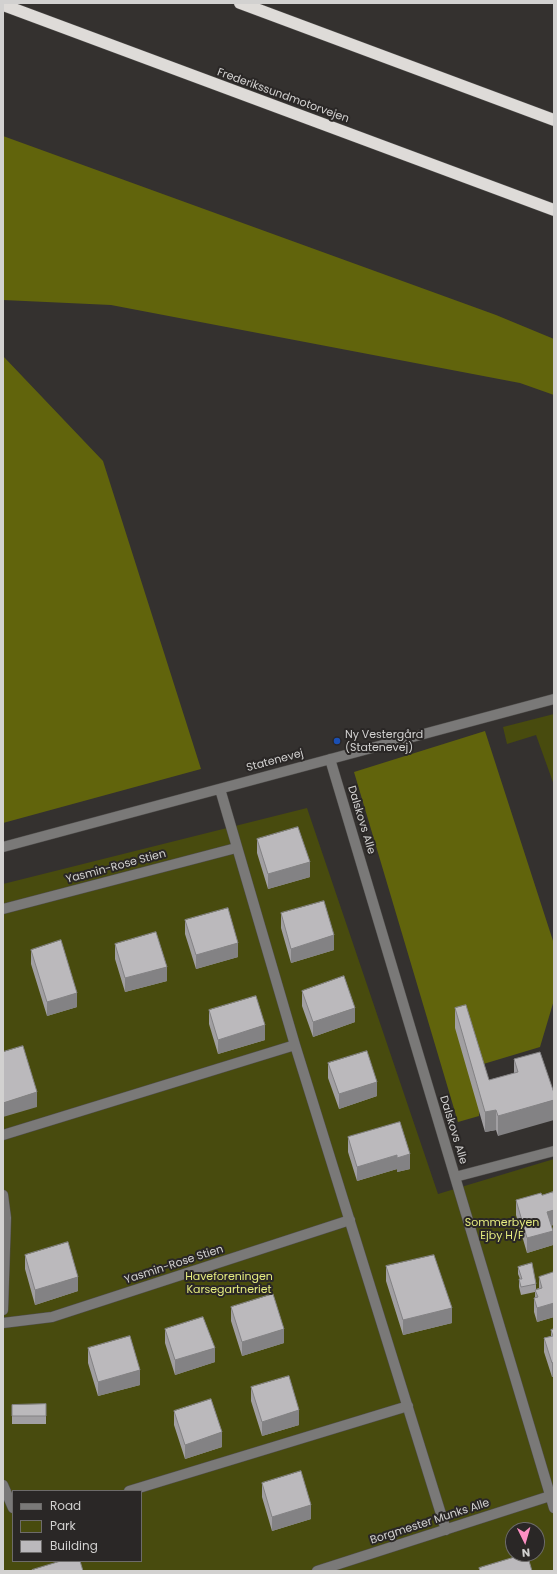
<!DOCTYPE html>
<meta charset="utf-8">
<style>
body{margin:0}
#map{position:relative;width:557px;height:1574px;overflow:hidden;background:#34312f;font-family:Poppins,sans-serif}
canvas{display:block}
.frame{position:absolute;inset:0;border:4px solid #d2d1d0;pointer-events:none}
.legend{position:absolute;left:12px;top:1490px;width:130px;height:72px;box-sizing:border-box;background:#2a2726;border:1px solid #6d6b6a;margin:0;padding:5px 7px;list-style:none;font-size:12px;color:#d2d1d0}
.legend li{display:flex;align-items:center;gap:8px;height:20px}
.legend b{width:20px;border:1px solid #6d6b6a}
.north{position:absolute;left:505px;top:1522px;width:40px;height:40px;box-sizing:border-box;background:#2a2726;border:1px solid #6d6b6a;border-radius:50%;rotate:175deg;font-size:11px;font-weight:700;line-height:16px;text-align:center;color:#d2d1d0}
.north::after{content:'';display:block;margin:auto;width:14px;height:18px;background:#fc8fc3;clip-path:polygon(50% 0,100% 100%,50% 72%,0 100%)}
</style>
<div id="map">
<canvas width="557" height="1574"></canvas>
<div class="frame"></div>
<ul class="legend">
<li><b style="height:5px;background:#7a7978"></b>Road</li>
<li><b style="height:11px;background:#484b0e"></b>Park</li>
<li><b style="height:11px;background:#bbb9bc"></b>Building</li>
</ul>
<div class="north">N</div>
</div>
<script>
const c = document.querySelector('canvas').getContext('2d');
c.lineJoin = 'round';
function fill(path, color) {
  c.fillStyle = color;
  c.fill(path, 'evenodd');
}
function strokePath(path, color, width, dash) {
  c.strokeStyle = color;
  c.lineWidth = width;
  c.lineCap = dash ? 'butt' : 'round';
  c.setLineDash(dash || []);
  c.stroke(path);
}
function drawText(font, color, halo, rows, align = 'center') {
  c.font = font + ' Poppins,sans-serif';
  c.lineWidth = 4;
  c.setLineDash([]);
  c.textBaseline = 'middle';
  c.strokeStyle = halo;
  c.fillStyle = color;
  for (const [text, x, y, turn = 0] of rows) {
    c.save();
    c.translate(x, y);
    c.rotate((+turn || 0) * Math.PI / 180);
    c.textAlign = isNaN(turn) ? turn : align;
    if (halo) c.strokeText(text, 0, 0);
    c.fillText(text, 0, 0);
    c.restore();
  }
}
const green = new Path2D(`
 M554,714v71l-18,-50 -29,9 -4,-17z
 M307,808l131,386 116,-35v412h-551v-687zM13,1491h128v70h-128zM513,1530h24v24h-24z`);
const forest = new Path2D(`
 M3,136l493,179 58,24v56l-34,-12 -409,-78 -108,-5z
 M3,356l100,105 98,308 -198,54z
 M485,731l69,213v56l-14,47 -60,18 -1,51 -21,6 -104,-350z`);
const minor = new Path2D(`
 M330,759l224,749
 M220,789l75,256 151,485
 M3,847l551,-148
 M3,909l233,-61
 M3,1135l292,-90
 M455,1177l99,-26
 M3,1195l3,23 -3,92
 M3,1323l49,-6 298,-97
 M3,1485l10,23
 M129,1491l279,-85
 M317,1571l233,-75`);
const highway = new Path2D(`
 M240,3l314,117
 M3,5l551,205`);
const wall = new Path2D(`
 M257,839l53,38 -42,12 -11,-36z
 M281,913l53,37 -43,13 -10,-35z
 M185,920l53,37 -42,12 -11,-35z
 M115,944l52,37 -42,11 -10,-33z
 M31,950l46,57 -30,9 -16,-52z
 M302,991l53,31 -42,15 -11,-31z
 M455,1008l34,72 25,-7v-14l40,34 -56,43 -2,-6 -11,2 -30,-104z
 M209,1010l56,30 -47,14 -9,-30z
 M328,1063l49,33 -38,13 -11,-31z
 M400,1122l10,47 -13,3v-3l-40,12 -9,-29v-15z
 M516,1200l35,25 2,20 -26,8 -11,-38z
 M25,1255l53,36 -43,14 -10,-36z
 M386,1266l66,57 -49,12 -17,-54z
 M518,1267l18,17v5l3,-1v-11l15,-5v45l-17,5 -3,-10v-14h1v-6l-14,3 -2,-8v-8h1l-2,-5z
 M231,1307l53,36 -42,13 -11,-35z
 M553,1320h1v57h-2l-8,-25v-14l7,-2v-6h2z
 M165,1329l50,33 -40,13 -10,-32z
 M88,1348l52,37 -42,11 -10,-33z
 M251,1387l48,38 -37,11 -11,-35z
 M46,1404v20h-34v-19z
 M174,1411l48,36 -37,12 -11,-34z
 M262,1483l49,36 -39,12 -10,-34z`);
const shadedWall = new Path2D(`
 M310,862v15l-42,12v-15z
 M334,935v15l-43,13v-14z
 M238,943v14l-42,12v-14z
 M167,967v14l-42,11v-14z
 M77,993v14l-30,9v-14z
 M355,1008v14l-42,15v-15z
 M265,1025v15l-47,14v-14z
 M377,1082v14l-38,13v-15z
 M37,1092v15l-34,10v-14z
 M554,1100v20l-56,16v-20z
 M496,1110v20l-11,2v-20z
 M410,1154v15l-13,3v-14z
 M397,1155v14l-40,12v-14z
 M554,1210v15l-7,2v-15z
 M553,1231v14l-26,8v-15z
 M78,1277v14l-43,14v-15z
 M554,1303v14l-17,5v-14z
 M452,1308v15l-49,12v-15z
 M284,1329v14l-42,13v-14z
 M215,1348v14l-40,13v-15z
 M554,1362v15h-2v-14z
 M140,1370v15l-42,11v-14z
 M299,1410v15l-37,11v-14z
 M222,1432v15l-37,12v-14z
 M311,1505v14l-39,12v-14z`);
const building = new Path2D(`
 M298,827l12,35 -42,12 -11,-35z
 M324,901l10,34 -43,14 -10,-36z
 M228,908l10,35 -42,12 -11,-35z
 M156,932l11,35 -42,11 -10,-34z
 M61,940l16,53 -30,9 -16,-52z
 M344,976l11,32 -42,14 -11,-31z
 M256,996l9,29 -47,15 -9,-30z
 M466,1005l23,75 29,-8 -4,-13 26,-7 14,41v7l-56,16 -2,-6 -11,2 -30,-104z
 M23,1046l14,46 -34,11v-51z
 M367,1051l10,31 -38,12 -11,-31z
 M400,1122l10,32 -13,4v-3l-40,12 -9,-30z
 M553,1192l1,4v14l-7,2 6,19 -26,7 -11,-38 25,-7 1,2z
 M68,1242l10,35 -43,13 -10,-35z
 M434,1255l18,53 -49,12 -17,-54z
 M532,1263l4,21 -15,3 -2,-8h3l-4,-12z
 M554,1272v31l-17,5 -3,-10 4,-1 -3,-7 7,-2 -3,-11z
 M273,1294l11,35 -42,13 -11,-35z
 M203,1317l12,31 -40,12 -10,-31z
 M554,1329v33l-2,1 -8,-25 9,-2 -2,-6z
 M130,1336l10,34 -42,12 -10,-34z
 M289,1376l10,34 -37,12 -11,-35z
 M211,1399l11,33 -37,13 -11,-34z
 M46,1404v12h-34v-11z
 M301,1471l10,34 -39,12 -10,-34z
 M525,1554h2l5,17h-52l-1,-3z
 M61,1561h19l3,10h-51v-1z`);
const markers = [
 [337,741,4,"#1a4fb4"]
];
const streetNames = [
 ["Frederikssundmotorvejen",283,96,20],
 ["Statenevej",275,761,-15],
 ["Dalskovs Alle",361,820,73],
 ["Yasmin-Rose Stien",116,867,-15],
 ["Dalskovs Alle",453,1130,73],
 ["Yasmin-Rose Stien",174,1265,-18],
 ["Borgmester Munks Alle",430,1522,-18]
];
const poiNames = [
 ["Ny Vestergård",345,735],
 ["(Statenevej)",345,748]
];
const parkNames = [
 ["Sommerbyen",502,1223],
 ["Ejby H/F",502,1236],
 ["Haveforeningen",229,1277],
 ["Karsegartneriet",229,1290]
];
fill(green, '#484b0e');
fill(forest, '#61640c');
strokePath(minor, '#504e4c', 11);
strokePath(highway, '#504e4c', 13);
strokePath(minor, '#7a7978', 10);
strokePath(highway, '#dedbd8', 12);
fill(wall, '#a19fa2');
fill(shadedWall, '#838284');
fill(building, '#bbb9bc');
strokePath(building, '#838284', 1);
for (const [x, y, r, color] of markers) {
  const dot = new Path2D();
  dot.arc(x, y, r, 0, 2 * Math.PI);
  c.fillStyle = color;
  c.fill(dot);
  strokePath(dot, '#2a2726', 1.5);
}
drawText('11px', '#d2d1d0', '#2a2726', streetNames);
drawText('11px', '#d2d1d0', '#2a2726', poiNames, 'left');
drawText('11px', '#e4eb7f', '#2a2726', parkNames);
</script>
